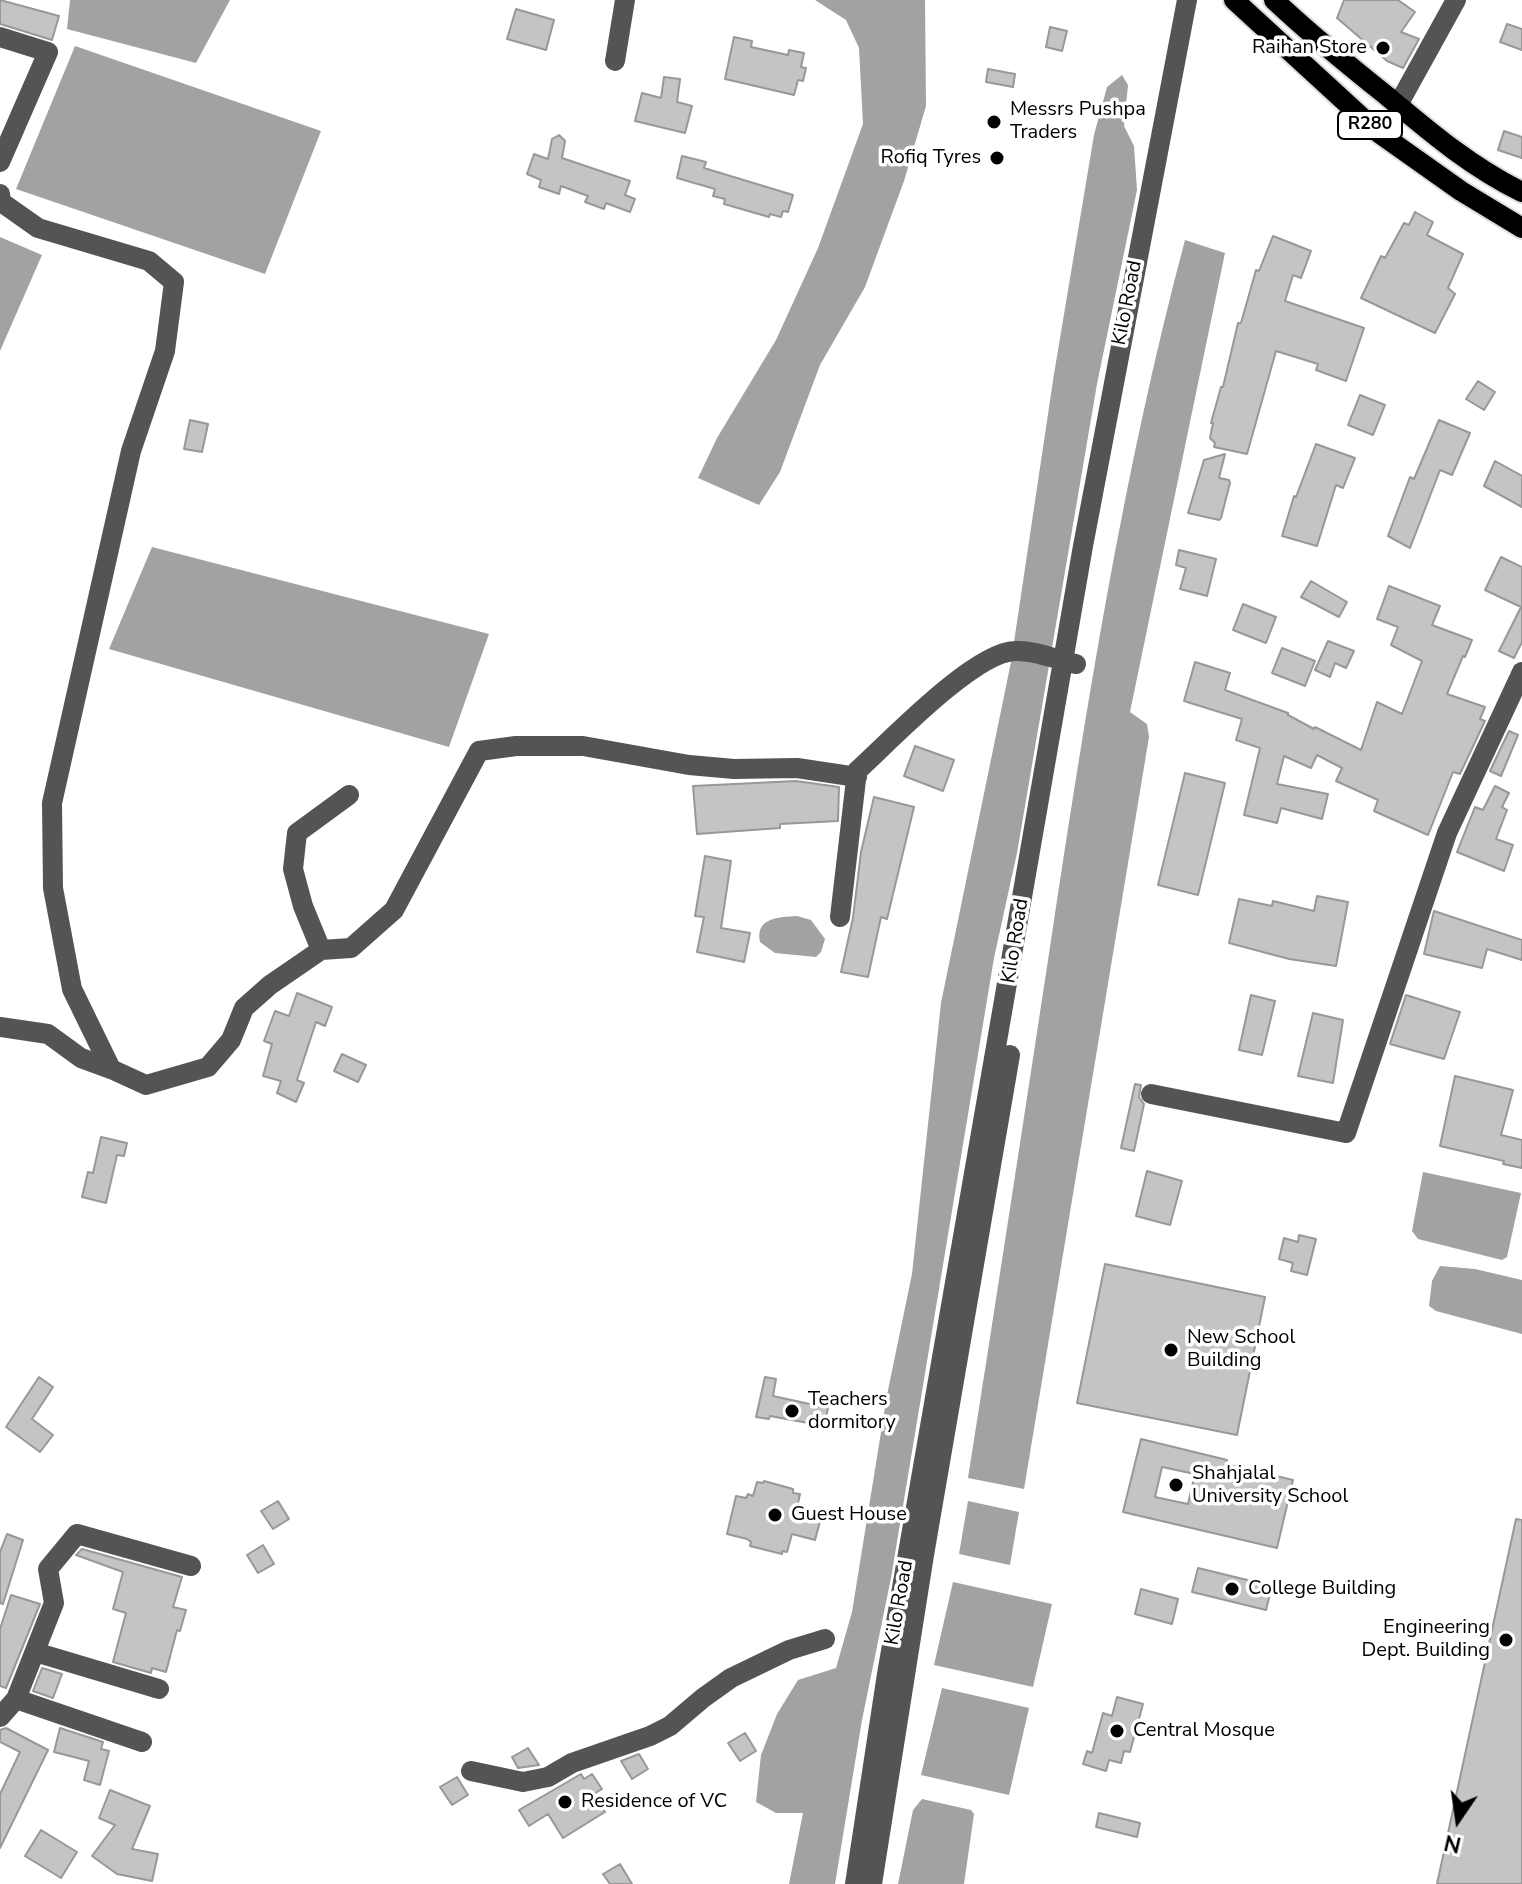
<!DOCTYPE html>
<style>
body{margin:0}
#map{position:relative;width:1522px;height:1884px;overflow:hidden;background:#fff;font-family:"Nunito Sans",sans-serif}
canvas{display:block}
.north{position:absolute;left:1418px;top:1780px;width:80px;height:80px;-webkit-text-stroke:6px #fff;paint-order:stroke;rotate:193deg;font-size:22px;font-weight:700;line-height:32px;text-align:center;color:#000}
.north::after{content:'';display:block;margin:auto;width:28px;height:36px;background:#000;clip-path:polygon(50% 0,100% 100%,50% 72%,0 100%)}
</style>
<div id="map">
<canvas width="1522" height="1884"></canvas>
<div class="north">N</div>
</div>
<script>
const c = document.querySelector('canvas').getContext('2d');
c.lineJoin = 'round';
function fill(path, color) {
  c.fillStyle = color;
  c.fill(path, 'evenodd');
}
function strokePath(path, color, width, dash) {
  c.strokeStyle = color;
  c.lineWidth = width;
  c.lineCap = dash ? 'butt' : 'round';
  c.setLineDash(dash || []);
  c.stroke(path);
}
function drawText(font, color, halo, rows, align = 'center') {
  c.font = font + ' "Nunito Sans",sans-serif';
  c.lineWidth = 7;
  c.setLineDash([]);
  c.textBaseline = 'middle';
  c.strokeStyle = halo;
  c.fillStyle = color;
  for (const [text, x, y, turn = 0] of rows) {
    c.save();
    c.translate(x, y);
    c.rotate((+turn || 0) * Math.PI / 180);
    c.textAlign = isNaN(turn) ? turn : align;
    if (halo) c.strokeText(text, 0, 0);
    c.fillText(text, 0, 0);
    c.restore();
  }
}
const water = new Path2D(`
 M70,0h160l-34,63 -129,-34z
 M815,0h110l1,106 -22,75 -39,106 -45,78 -40,107 -21,33 -61,-27 19,-40 59,-98 42,-92 45,-124 -4,-76 -13,-28z
 M75,46l246,85 -56,143 -249,-85z
 M1122,75l6,10 -4,41 10,20 3,44 -40,194 -80,469 -23,105 -103,620 -29,142 -27,164h-46l14,-71h-27l-20,-11 5,-47 16,-41 21,-34 38,-12 16,-56 35,-217 25,-121 29,-271 70,-341 43,-288 40,-239 13,-48z
 M0,237l42,18 -42,96z
 M1185,240l40,13 -95,459 17,12 2,13 -125,752 -56,-11c28,-177 55,-354 82,-531 36,-238 73,-475 135,-707z
 M152,547l337,87 -40,113 -340,-98z
 M797,916l14,4 14,19 -4,13 -5,5 -41,-4 -15,-11c-5,-24 18,-25 37,-26z
 M1423,1172l98,21 -14,64 -5,3 -84,-21 -6,-8z
 M1440,1266l35,3 47,11v54l-86,-23 -7,-5 3,-25z
 M968,1501l51,11 -9,53 -51,-11z
 M953,1582l99,22 -19,83 -99,-22z
 M942,1688l87,20 -20,87 -88,-20z
 M922,1799l49,11 3,4 -10,70h-66l15,-74z`);
const building = new Path2D(`
 M0,0l59,16 -7,24 -52,-16z
 M1344,0h54l17,12 -14,20 18,7 -16,29 -16,-7 -50,-43z
 M516,9l38,11 -8,30 -39,-11z
 M1507,24l15,5v21l-22,-8z
 M1050,27l17,4 -5,20 -16,-4z
 M734,37l18,4 -1,6 37,8 1,-5 15,3 -3,14 5,1 -3,13 -5,-1 -4,15 -69,-16z
 M988,69l27,5 -2,13 -27,-5z
 M664,77l16,2 -3,23 15,4 -7,27 -50,-12 7,-28 19,5z
 M1504,131l18,6v21l-24,-8z
 M559,135l6,6 -3,17 68,23 -5,14 10,4 -5,13 -24,-9 -2,6 -19,-7 3,-6 -27,-10 -2,8 -20,-7 2,-7 -14,-6 7,-20 14,5 4,-20z
 M682,156l24,6 -2,6 89,27 -5,17 -5,-1 -2,6 -11,-3 -1,3 -45,-13 1,-5 -12,-3 2,-7 -38,-11z
 M1415,212l18,10 -6,13 36,19 -15,34 7,6 -20,39 -74,-35 20,-42 4,2 19,-35 5,2z
 M1273,236l38,15 -10,27 -8,-3 -8,26 79,27 -18,53 -30,-11 2,-6 -42,-13 -29,103 -33,-7 1,-4 -5,-5 3,-15h-2l10,-36h2l15,-64h3l15,-53 3,1z
 M1478,381l17,11 -11,18 -18,-11z
 M1360,395l25,10 -12,30 -25,-10z
 M190,420l18,4 -6,28 -18,-3z
 M1439,420l31,13 -18,42 -12,-5 -30,78 -22,-12 22,-59 4,2z
 M1316,444l39,14 -12,30 -7,-3 -19,61 -35,-10 12,-40 2,1z
 M1225,454l-6,24 10,2 1,3 -9,35 -2,2 -31,-7 16,-53z
 M1495,461l27,15v31l-38,-21z
 M1179,550l37,9 -9,37 -27,-7 6,-21 -10,-3z
 M1501,557l21,10v75l-8,16 -15,-7 22,-44 -36,-17z
 M1311,581l36,21 -8,15 -38,-20z
 M1389,586l51,20 -8,19 40,15 -7,17 -2,-1 -16,38 38,13 -5,12 5,2 -25,53 -7,-2 -25,63 -54,-24 4,-11 -42,-19 6,-13 -25,-13 -6,13 -27,-12 -7,28 51,10 -6,25 -41,-11 -4,15 -33,-8 16,-67 -24,-8 6,-21 -58,-18 11,-39 35,11 -5,17 63,23v2l26,14 1,-2 46,23 16,-48 25,12 20,-53 -31,-16 7,-18 -21,-8z
 M1243,604l33,13 -10,26 -33,-13z
 M1328,641l26,10 -8,17 -11,-5 -5,14 -15,-7z
 M1282,648l33,13 -10,25 -33,-13z
 M1509,731l9,4 -17,41 -11,-5z
 M915,746l39,14 -11,31 -39,-15z
 M1185,773l40,10 -27,112 -40,-10z
 M796,781l43,6 -1,34 -58,3v4l-83,6 -4,-48z
 M1495,786l14,7 -7,14 5,3 -11,29 17,6 -9,26 -47,-19 18,-45 8,3z
 M874,797l40,10 -27,112 -6,-2 -13,60 -27,-5 12,-54 8,-66z
 M705,856l26,5 -10,67 29,5 -6,29 -47,-10 7,-35 -9,-1z
 M1317,896l31,6 -12,64 -47,-7 -60,-16 10,-44 33,7 1,-5 41,10z
 M1434,911l88,29v20l-35,-11 -5,19 -58,-14z
 M297,993l35,14 -7,19 -9,-4 -19,58 7,3 -8,19 -19,-9 4,-12 -18,-5 9,-32 -8,-3 11,-30 14,5z
 M1251,995l24,6 -13,54 -23,-5z
 M1406,995l54,17 -16,47 -54,-15z
 M1313,1013l30,7 -10,63 -35,-7z
 M342,1054l24,11 -8,17 -24,-11z
 M1455,1076l58,14 -12,45 21,5v28l-19,-4 1,-3 -64,-15z
 M1135,1084l6,1 -2,12 5,7 -10,47 -13,-3z
 M101,1137l26,6 -3,13 -7,-1 -11,48 -24,-6 6,-25 5,1z
 M1147,1171l35,10 -12,44 -34,-9z
 M1299,1235l17,4 -9,36 -16,-4 2,-8 -14,-4 5,-21 14,4z
 M1105,1264l160,33 -28,138 -160,-32z
 M39,1377l14,10 -21,32 21,16 -13,17 -34,-25z
 M765,1377l11,2 -3,17 55,12 -3,14 -16,-3 -1,4 -38,-7 -1,3 -13,-2z
 M1141,1439l86,21 -1,4 67,16 -16,68 -154,-36zM1162,1467l33,7 -7,30 -33,-7z
 M764,1481l29,8v4l7,1 -4,18 25,6 -6,22 -23,-6 -5,18 -5,-1v3l-32,-8 1,-4 -4,-3 -20,-5 9,-38 10,2 2,-4 5,2 4,-14 6,1z
 M278,1501l11,18 -16,10 -12,-18z
 M1516,1519l6,1v364h-85z
 M7,1534l16,6 -20,64 -3,-1v-51z
 M263,1545l11,19 -16,9 -11,-18z
 M82,1549l100,28 -9,30 13,3 -6,21 -3,-1 -11,42 -14,-4 -1,5 -38,-11 13,-49 -13,-4 10,-37 -47,-17z
 M1198,1568l74,18 -6,24 -74,-18z
 M1141,1589l37,10 -6,25 -37,-10z
 M11,1595l29,9 -34,84 -6,-2v-57z
 M42,1668l20,6 -9,24 -20,-7z
 M1117,1697l26,7 -13,48 -6,-1 -3,12 -12,-3 -3,11 -23,-7 4,-13 5,2 11,-40 9,3z
 M6,1728l42,22 -48,98v-54l20,-42 -20,-10v-12z
 M60,1728l43,14 -2,7 8,2 -9,34 -16,-5 5,-19 -35,-9z
 M745,1733l11,18 -16,10 -12,-18z
 M528,1748l11,17 -21,3 -6,-11z
 M639,1754l9,15 -16,10 -11,-18z
 M581,1774l3,5 8,-5 10,15 -8,5 11,18 -42,26 -15,-24 -19,12 -10,-16z
 M457,1777l11,18 -16,10 -12,-18z
 M110,1790l40,16 -18,43 26,5 -6,27 -35,-7 -25,-18 23,-31 -16,-7z
 M1099,1813l41,10 -3,14 -41,-10z
 M41,1830l36,22 -16,26 -36,-22z
 M620,1864l12,20h-22l-7,-10z`);
const minor = new Path2D(`
 M0,37l48,15 -48,110
 M615,61l10,-61
 M1398,105l58,-105
 M0,194l1,8 37,26 111,33 25,21 -9,69 -34,100 -79,352 1,85 19,101 39,80 35,16 62,-18 23,-27 13,-32 26,-23 51,-35 -18,-44 -10,-37 4,-36 52,-38
 M840,917l17,-146c32,-29 117,-119 158,-120 20,-1 42,9 61,13
 M321,950l30,-2 43,-38 85,-159 37,-5h67l106,19 45,4 63,-1 60,9
 M0,1027l48,7 33,24 30,11
 M1151,1094l195,39 101,-300 75,-161
 M35,1652l124,37
 M16,1699l126,43
 M0,1717l16,-18 38,-96 -6,-34 29,-35 114,32
 M471,1771l52,11 25,-5 24,-14 78,-27 20,-10 33,-28 28,-20 58,-28 36,-11
 M855,1884l32,-210 196,-1128 104,-546
 M872,1884l52,-329 86,-500`);
const major = new Path2D(`
 M1234,0l145,133 82,58 61,37
 M1274,0c36,34 74,65 113,96 43,36 84,71 135,96`);
const markers = [
 [1383,48,8,"#000"],
 [994,122,8,"#000"],
 [997,158,8,"#000"],
 [1171,1350,8,"#000"],
 [792,1411,8,"#000"],
 [1176,1485,8,"#000"],
 [775,1515,8,"#000"],
 [1232,1589,8,"#000"],
 [1506,1640,8,"#000"],
 [1117,1731,8,"#000"],
 [565,1802,8,"#000"]
];
const shields = [
 [1370,125,64]
];
const shieldNames = [
 ["R280",1370,125]
];
const poiNames = [
 ["Raihan Store",1367,48,"right"],
 ["Messrs Pushpa",1010,110],
 ["Traders",1010,133],
 ["Rofiq Tyres",981,158,"right"],
 ["New School",1187,1338],
 ["Building",1187,1361],
 ["Teachers",808,1400],
 ["dormitory",808,1423],
 ["Shahjalal",1192,1474],
 ["University School",1192,1497],
 ["Guest House",791,1515],
 ["College Building",1248,1589],
 ["Engineering",1490,1628,"right"],
 ["Dept. Building",1490,1651,"right"],
 ["Central Mosque",1133,1731],
 ["Residence of VC",581,1802]
];
const streetNames = [
 ["Kilo Road",1128,303,-79],
 ["Kilo Road",1016,941,-81],
 ["Kilo Road",900,1603,-80]
];
fill(water, '#a2a2a2');
fill(building, '#c4c4c4');
strokePath(building, '#989898', 2);
strokePath(major, '#dbdbdb', 24);
strokePath(minor, '#545454', 20);
strokePath(major, '#000', 20);
for (const [x, y, r, color] of markers) {
  const dot = new Path2D();
  dot.arc(x, y, r, 0, 2 * Math.PI);
  c.fillStyle = color;
  c.fill(dot);
  strokePath(dot, '#fff', 3);
}
for (const [x, y, w] of shields) {
  const box = new Path2D();
  box.roundRect(x - w / 2, y - 14, w, 28, 6);
  c.fillStyle = '#fff';
  c.fill(box);
  strokePath(box, '#000', 2);
}
drawText('bold 18px', '#000', null, shieldNames);
drawText('20px', '#000', '#fff', poiNames, 'left');
drawText('20px', '#000', '#fff', streetNames);
</script>
